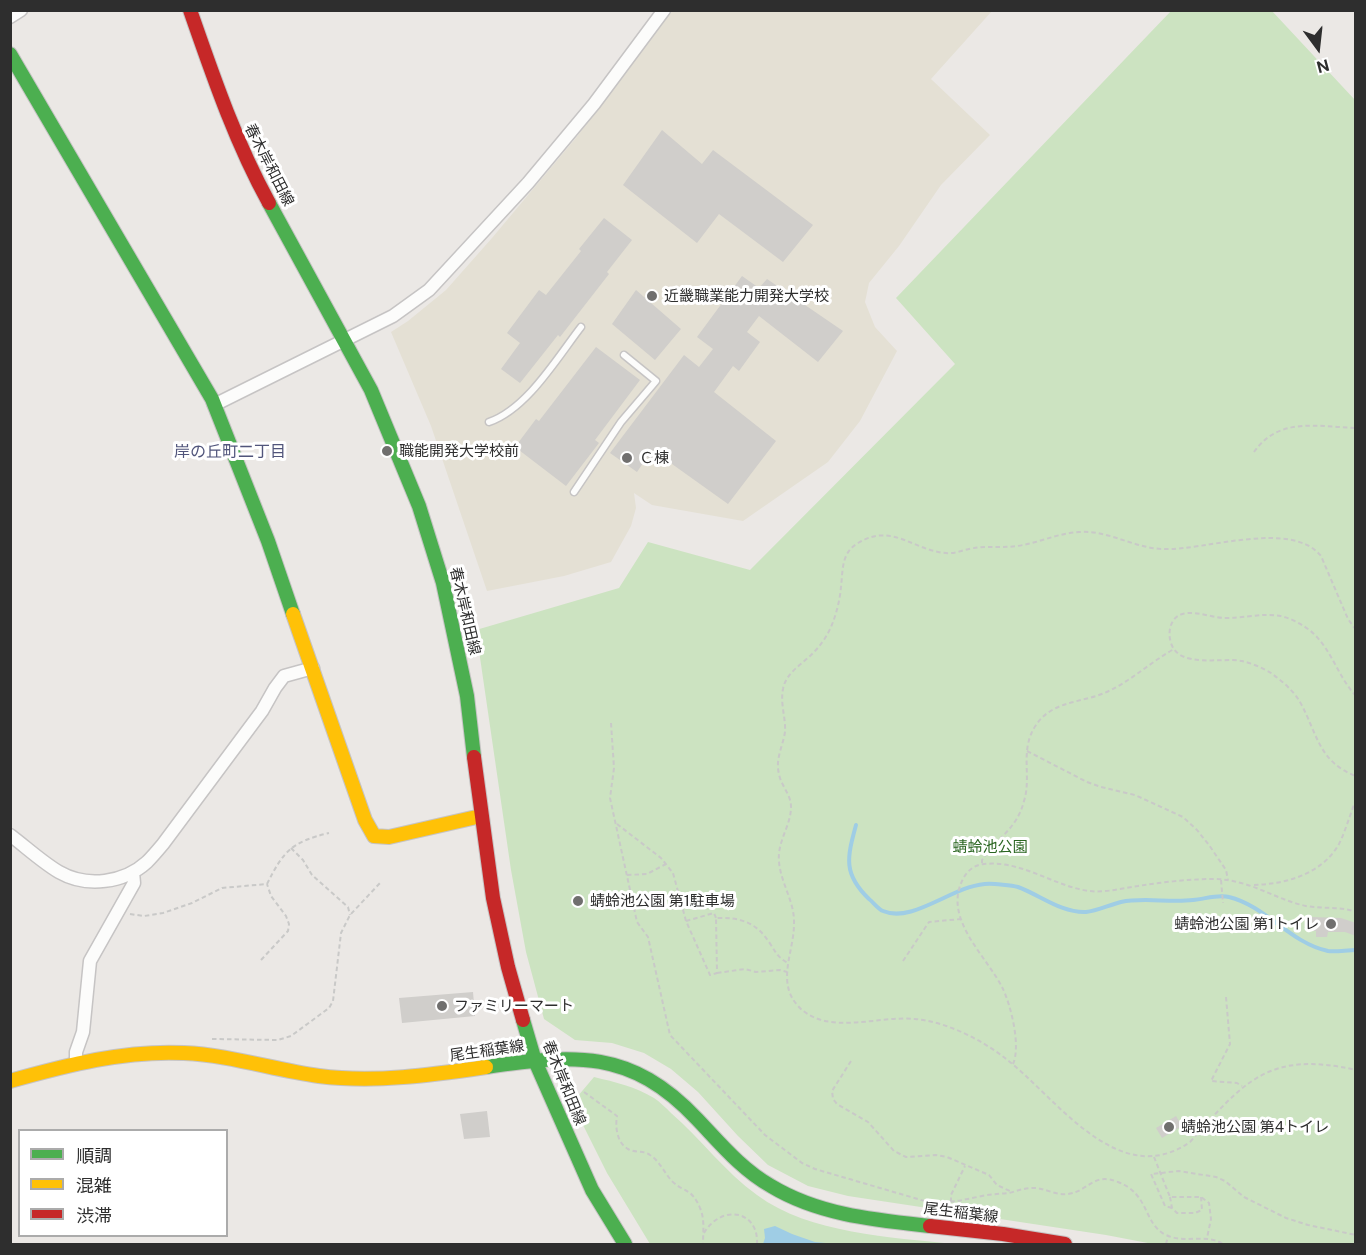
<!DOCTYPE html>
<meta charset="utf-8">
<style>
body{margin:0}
#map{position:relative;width:1366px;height:1255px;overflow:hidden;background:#ebe8e5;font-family:"Public Sans","Noto Sans JP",sans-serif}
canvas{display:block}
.frame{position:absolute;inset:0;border:12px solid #2e2e2e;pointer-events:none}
.legend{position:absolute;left:18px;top:1129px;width:210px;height:108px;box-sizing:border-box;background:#fff;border:2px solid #ababab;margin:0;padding:8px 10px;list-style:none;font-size:18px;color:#2e2e2e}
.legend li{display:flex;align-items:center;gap:12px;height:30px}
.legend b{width:30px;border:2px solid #ababab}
.north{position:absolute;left:1288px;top:18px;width:60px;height:60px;-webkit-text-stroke:4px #fff;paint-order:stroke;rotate:165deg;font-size:16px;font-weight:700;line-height:24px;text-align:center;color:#2e2e2e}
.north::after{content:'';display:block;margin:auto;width:21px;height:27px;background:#2e2e2e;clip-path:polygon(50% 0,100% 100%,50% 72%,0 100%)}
</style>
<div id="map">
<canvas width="1366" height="1255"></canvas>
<div class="frame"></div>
<ul class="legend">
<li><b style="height:8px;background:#4caf50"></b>順調</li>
<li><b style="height:8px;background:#ffc107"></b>混雑</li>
<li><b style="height:8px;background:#c62828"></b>渋滞</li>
</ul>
<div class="north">N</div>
</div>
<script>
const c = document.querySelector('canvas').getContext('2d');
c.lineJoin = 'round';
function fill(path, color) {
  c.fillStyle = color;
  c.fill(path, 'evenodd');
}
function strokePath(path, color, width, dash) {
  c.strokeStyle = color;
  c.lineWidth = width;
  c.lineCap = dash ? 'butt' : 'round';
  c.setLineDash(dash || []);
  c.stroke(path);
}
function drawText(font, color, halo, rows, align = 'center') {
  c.font = font + ' "Public Sans","Noto Sans JP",sans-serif';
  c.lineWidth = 6;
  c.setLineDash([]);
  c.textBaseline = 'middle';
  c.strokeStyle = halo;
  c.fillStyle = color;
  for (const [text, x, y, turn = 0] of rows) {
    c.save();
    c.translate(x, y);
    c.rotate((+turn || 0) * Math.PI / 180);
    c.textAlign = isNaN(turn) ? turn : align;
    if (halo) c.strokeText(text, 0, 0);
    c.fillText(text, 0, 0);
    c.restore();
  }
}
const education = new Path2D(`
 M672,11h320l-61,68 59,56 -49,50 -42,61 -30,37 -4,19 10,25 22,24 -37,70 -32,41 -85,59 -91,-16 -18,-12 2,15 -5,18 -20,36 -47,14 -77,15 -56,-165 -40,-94 17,-11 38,-31 46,-52 83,-99z`);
const green = new Path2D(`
 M1171,11h101l83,89v1144h-202l-47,-9 -258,-39 -40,-10 -40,-21 -30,-29 -40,-44 -27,-23 -27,-16 -32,-10 -37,-3 -31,-21 -18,-67 -15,-82 -35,-240 143,-42 29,-46 102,28 205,-206 -59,-66z
 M594,1077c21,5 42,10 60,21 6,4 12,10 17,15 30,26 54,59 86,82 53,39 134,42 197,49h-304l-43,-71 -35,-70z`);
const water = new Path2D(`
 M775,1226l17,8 23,8 21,2h-73l2,-6 -1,-9z`);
const stream = new Path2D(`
 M856,825c-9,33 -13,49 13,74 4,3 9,10 14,12 32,14 76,-32 112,-27 8,1 16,1 23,3 22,8 43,26 68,25 11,-1 23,-7 35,-10 23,-5 48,1 72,-2 12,-1 25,-6 36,-3 37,9 61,46 99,54 8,1 19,-1 28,-1`);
const building = new Path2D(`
 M662,130l40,34 11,-14 100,75 -30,37 -64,-48 -22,29 -74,-58z
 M604,218l28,22 -25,32 2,2 -49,63 -2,-2 -38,48 -19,-14 19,-26 -13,-10 32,-43 7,5 35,-44 -2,-2z
 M742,276l17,12 8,-9 76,52 -25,31 -59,-46 -12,16 13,10 -21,29 -6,-5 -19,26 62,49 -48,63 -63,-45 -6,7 -12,-9 -10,15 -27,-19 74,-98 15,12 14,-18 -16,-12z
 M636,290l45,39 -26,31 -43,-36z
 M596,347l44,33 -45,60 4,3 -33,43 -51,-39 21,-28 3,2z
 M1311,917l30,1 15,5v13l-11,-4h-17l-1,5h-11v-6h-6z
 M473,992l2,24 -73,7 -3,-25z
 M487,1111l3,26 -26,2 -4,-25z
 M1176,1116l6,10 -20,12 -6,-10z`);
const path = new Path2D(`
 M1254,452c25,-36 65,-25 102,-24
 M1356,630l-8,-11 -27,-63c-30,-37 -117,-5 -158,-7 -30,-1 -54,-19 -84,-17 -21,1 -40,11 -62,14 -14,2 -29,0 -43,2 -9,1 -18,6 -28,5 -32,-2 -54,-31 -88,-10 -17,10 -15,27 -17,44 -1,12 -4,24 -8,35 -4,11 -11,22 -19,30 -11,12 -28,20 -31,37 -3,15 3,29 2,43 -2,14 -10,27 -6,42 2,12 12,20 12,33 0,19 -14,34 -12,55 2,22 16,40 15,62 0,28 -18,58 4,82 29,31 80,9 117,13 32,3 65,20 90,39 51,39 113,134 185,84 54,-60 78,-92 166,-72
 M1356,696c-19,-20 -25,-50 -48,-67 -32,-23 -50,-11 -83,-11 -16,0 -46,-15 -54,7 -2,6 -2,12 0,18 8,26 50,14 71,18 9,2 21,7 29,12 11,8 22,17 29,29 17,30 18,60 56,74
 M611,723l3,45 -4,30 27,124 11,15 22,98 95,100 37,28 13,6 113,33c19,2 35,-2 54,-6 9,-2 18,-2 27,-3 8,-2 15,-5 23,-5 12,-1 23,8 36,6 21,-3 25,-22 50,-12 32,12 25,42 48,53 19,9 40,-2 57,9
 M1027,751l60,31 14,5 34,8 48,22 14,13 12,15 17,25 2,10
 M617,824l44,34 12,15 13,48 24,54 7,-2 -1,-55c23,-1 40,4 53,24 6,9 9,16 19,21
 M291,848l12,12 9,15 36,32 2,8
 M982,863v-3c15,-22 35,-31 42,-59 8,-25 -5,-51 12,-76 14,-21 37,-22 60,-29 29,-9 51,-32 78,-47
 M627,875l20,-1 19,-10
 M1221,880l2,23
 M1254,885c32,-1 68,-11 85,-41 7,-14 11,-30 17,-44
 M130,914l14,2 19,-3 29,-10 30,-15 45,-4c17,-34 25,-42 62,-51
 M686,921l28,-8 2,5
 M261,960l27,-29 1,-7 -3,-8 -15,-20 -4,-12
 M903,961l26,-39 32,-3
 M717,973l28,-4 11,3 24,-2 7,2
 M1226,997l4,47 -19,37 26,2 5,3
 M212,1039l66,1 13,-4 38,-28 4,-7 8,-68 9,-18 30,-32
 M851,1061l-19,30 1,8 4,5 31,18 26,29 12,6 30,-2 11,2 42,18 8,10 15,7
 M1013,1064c8,-18 -2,-58 -10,-75 -16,-33 -61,-70 -40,-110 4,-8 11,-14 21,-15 38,-4 69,22 105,27 17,2 33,-3 49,-5 25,-4 52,-7 77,-7 36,1 59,20 91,27 17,3 33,0 50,6
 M584,1092l33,24c-2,11 0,27 11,33 7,4 16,1 22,6 11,7 15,20 24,28 12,10 18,6 26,25 5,11 3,24 3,36
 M1154,1157l16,40h31l8,6 2,16 -4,19
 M1170,1197l2,11 5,5h18l7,-3 -1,-13
 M951,1202v-7l14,-29
 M1172,1208l-7,-2 -14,-32 28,-3 37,6 9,4 19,16 42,21 22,7 48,10
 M704,1233c18,-30 55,-22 53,11
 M1166,1244l2,-8`);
const lane = new Path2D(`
 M489,422c38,-13 68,-64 92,-95
 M574,492l47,-70 35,-41 -32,-26`);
const street = new Path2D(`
 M10,17l11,-7
 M214,405l179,-89 36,-26 99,-107 66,-79 70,-94
 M10,835c16,12 32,27 49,37 28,16 65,11 88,-10 6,-6 11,-12 16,-18l99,-133 13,-23 9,-12 29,-8
 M76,1064v-12l7,-20 7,-71 44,-78 -1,-11`);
const fast = new Path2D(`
 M10,54l202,345 56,142 25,73
 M269,203l102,187 48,116 24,77 24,113 7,61
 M523,1020l12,41 57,129 33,54
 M486,1067c89,-13 145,-18 211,52 23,24 44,50 74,67 48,29 104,34 159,40`);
const slow = new Path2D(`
 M293,614l72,206 9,16 15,1 92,-21
 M10,1081c57,-16 115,-31 174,-28 46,2 90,17 135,23 56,7 112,-1 167,-9`);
const jam = new Path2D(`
 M190,10c23,66 45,131 79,193
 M474,757l19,141 15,69 15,53
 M930,1226l73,8 62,10`);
const markers = [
 [652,296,6,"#706f6e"],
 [387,451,6,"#706f6e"],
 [627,458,6,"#706f6e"],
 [578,901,6,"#706f6e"],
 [1331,924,6,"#706f6e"],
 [442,1006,6,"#706f6e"],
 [1169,1127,6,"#706f6e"]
];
const streetNames = [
 ["春木岸和田線",269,165,63],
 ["春木岸和田線",465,611,77],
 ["尾生稲葉線",487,1051,-8],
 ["春木岸和田線",564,1083,68],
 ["尾生稲葉線",961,1213,7]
];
const poiNames = [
 ["近畿職業能力開発大学校",664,296],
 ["職能開発大学校前",399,451],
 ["Ｃ棟",639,458],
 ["蜻蛉池公園 第1駐車場",590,901],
 ["蜻蛉池公園 第1トイレ",1319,924,"right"],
 ["ファミリーマート",454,1006],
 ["蜻蛉池公園 第4トイレ",1181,1127]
];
const parkNames = [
 ["蜻蛉池公園",990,847]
];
const neighbourhoodNames = [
 ["岸の丘町二丁目",230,452]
];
fill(education, '#e4e0d4');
fill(green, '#cce3c1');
fill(water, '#9fcde5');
strokePath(stream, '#9fcde5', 4);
fill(building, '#d0cecb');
strokePath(lane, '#c6c4c4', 9);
strokePath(street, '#c6c4c4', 15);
strokePath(fast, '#c6c4c4', 16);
strokePath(slow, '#c6c4c4', 16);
strokePath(jam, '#c6c4c4', 16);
strokePath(path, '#c9c9c8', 2, [4.5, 3]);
strokePath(lane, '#fcfcfb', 6);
strokePath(street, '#fcfcfb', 12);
strokePath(fast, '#4caf50', 14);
strokePath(slow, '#ffc107', 14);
strokePath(jam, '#c62828', 14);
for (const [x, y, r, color] of markers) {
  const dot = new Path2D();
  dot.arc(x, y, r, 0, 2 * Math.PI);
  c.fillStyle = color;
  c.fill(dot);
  strokePath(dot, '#fff', 2);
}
drawText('15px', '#2e2e2e', '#fff', streetNames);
drawText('15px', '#2e2e2e', '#fff', poiNames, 'left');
drawText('15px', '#2b6622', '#fff', parkNames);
drawText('16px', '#51557b', '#fff', neighbourhoodNames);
</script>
